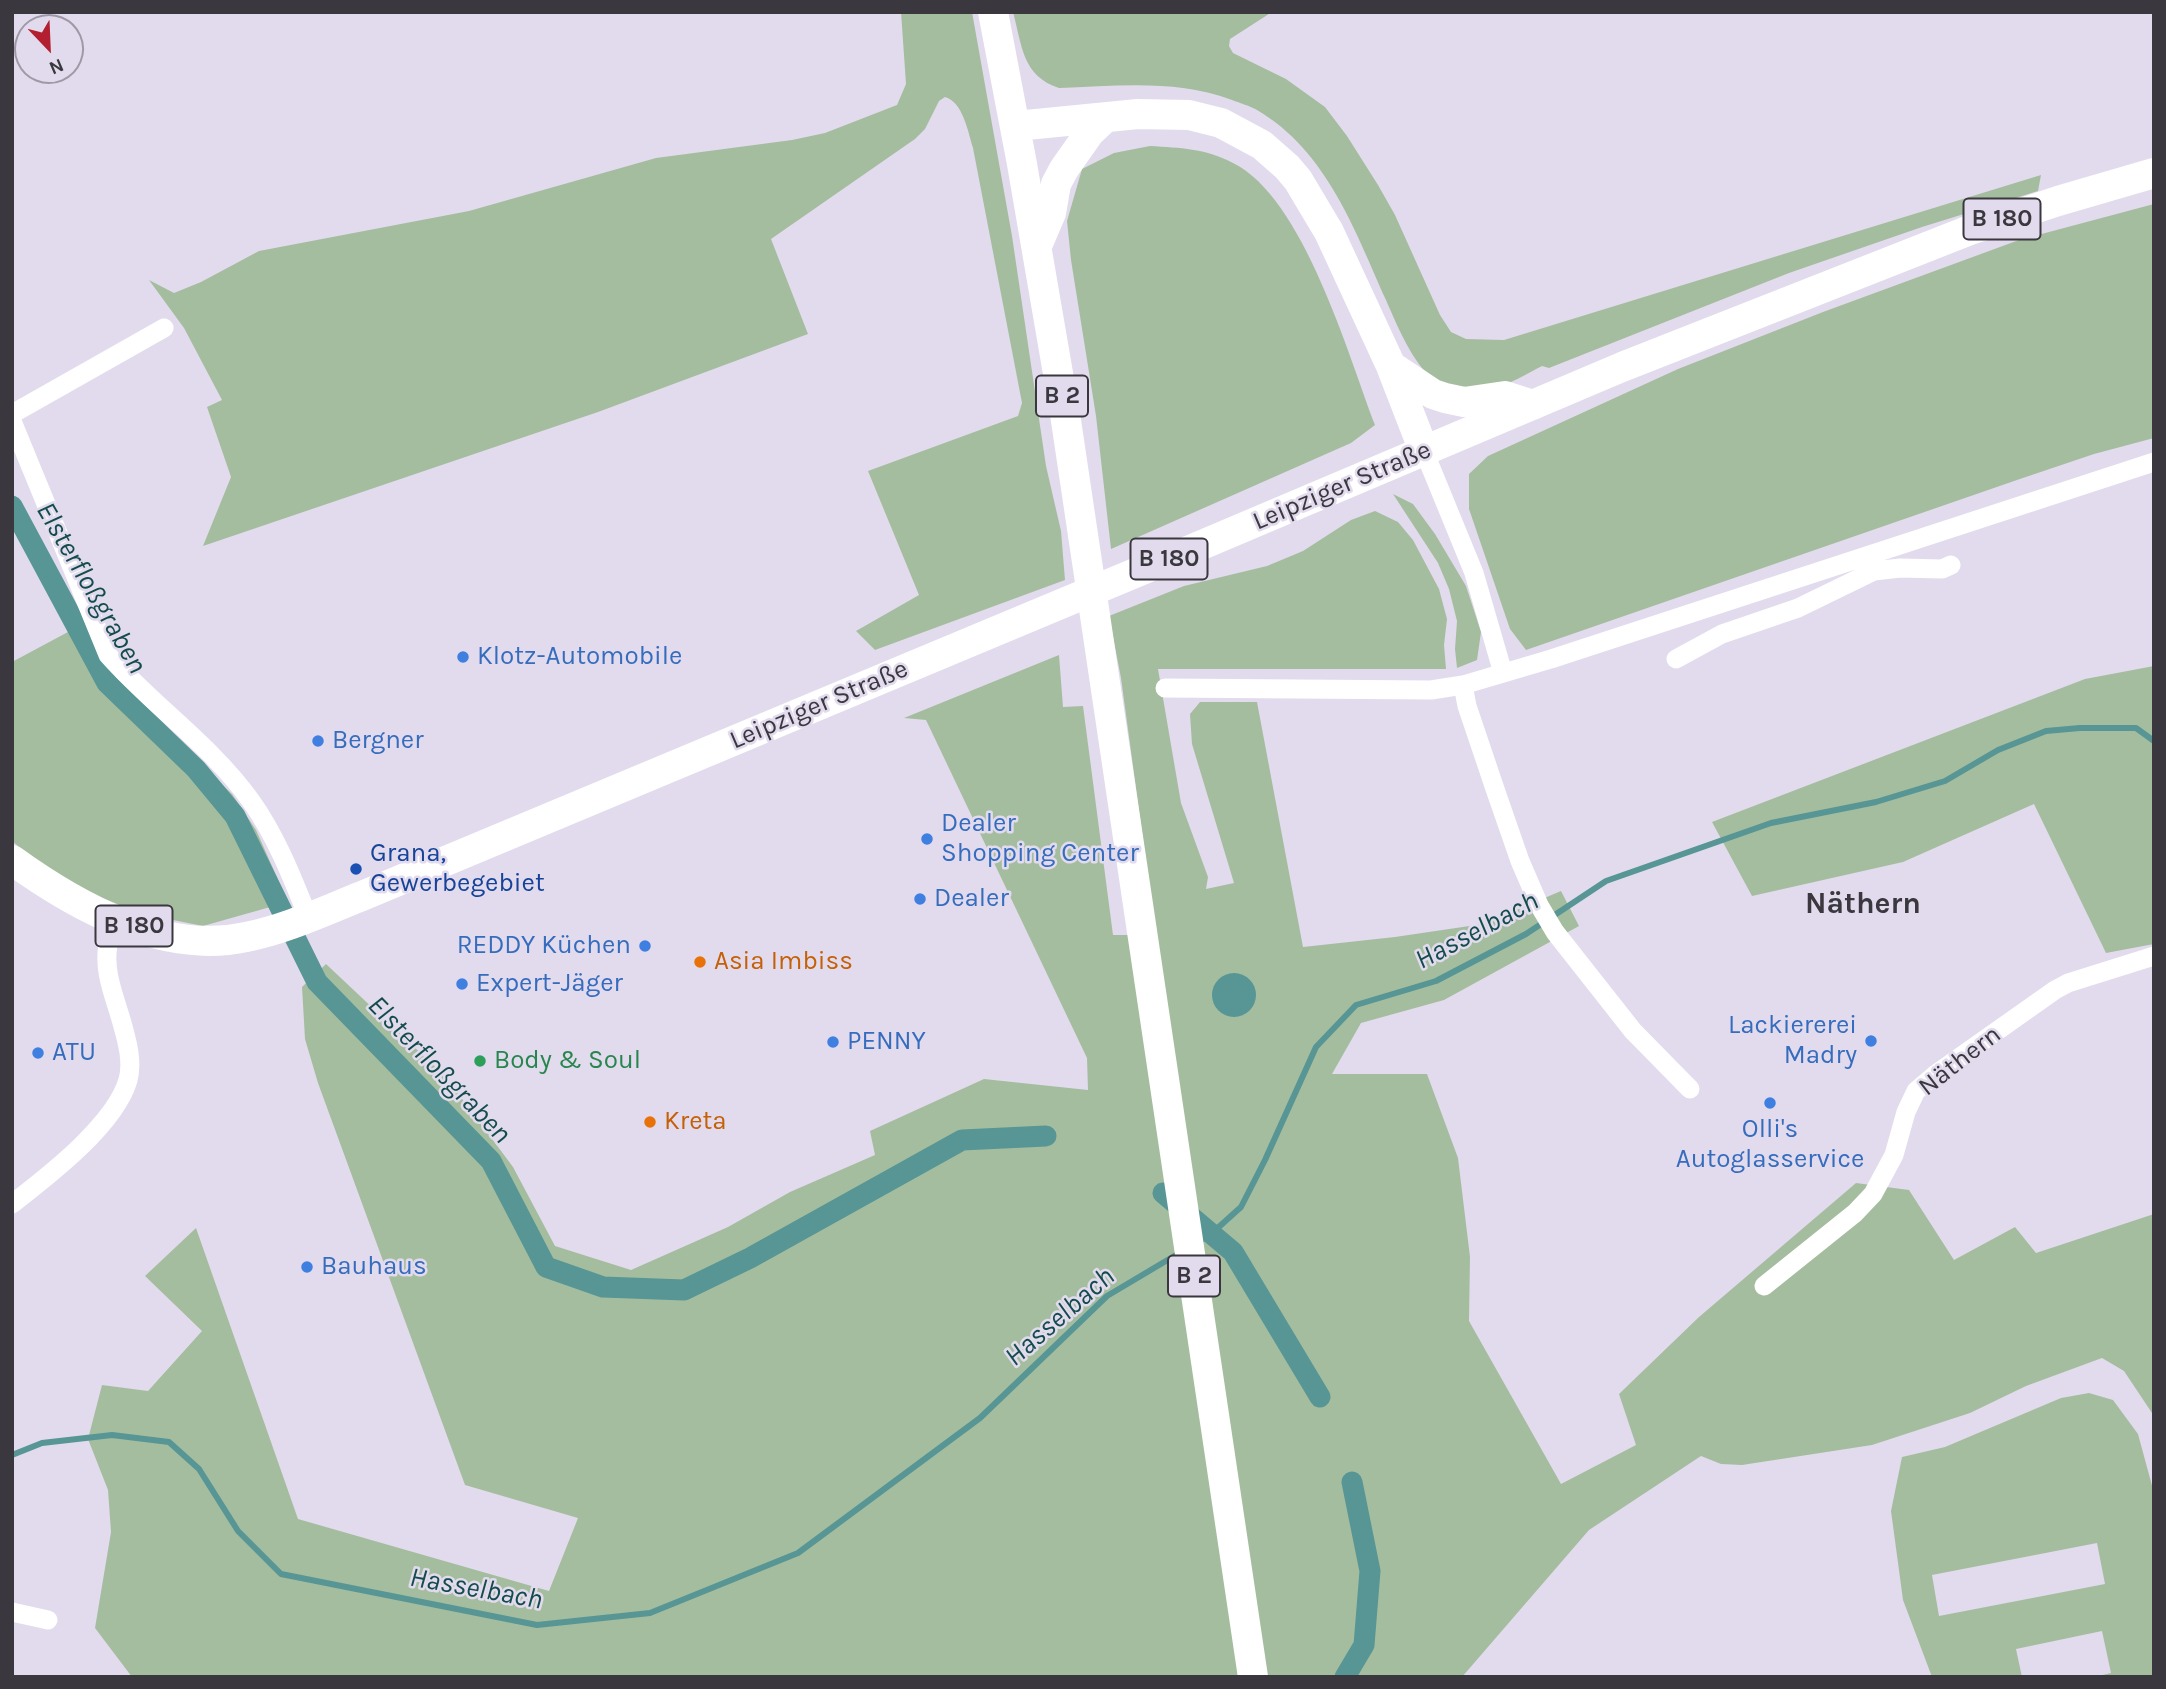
<!DOCTYPE html>
<meta charset="utf-8">
<style>
body{margin:0}
#map{position:relative;width:2166px;height:1689px;overflow:hidden;background:#e2dbed;font-family:Karla,sans-serif}
canvas{display:block}
.frame{position:absolute;inset:0;border:14px solid #3a373e;pointer-events:none}
.north{position:absolute;left:14px;top:14px;width:70px;height:70px;box-sizing:border-box;background:#e2dbed;border:2px solid #9f99a7;border-radius:50%;rotate:157deg;font-size:19px;font-weight:700;line-height:28px;text-align:center;color:#3a373e}
.north::after{content:'';display:block;margin:auto;width:24px;height:32px;background:#b21f30;clip-path:polygon(50% 0,100% 100%,50% 72%,0 100%)}
</style>
<div id="map">
<canvas width="2166" height="1689"></canvas>
<div class="frame"></div>
<div class="north">N</div>
</div>
<script>
const c = document.querySelector('canvas').getContext('2d');
c.lineJoin = 'round';
function fill(path, color) {
  c.fillStyle = color;
  c.fill(path, 'evenodd');
}
function strokePath(path, color, width, dash) {
  c.strokeStyle = color;
  c.lineWidth = width;
  c.lineCap = dash ? 'butt' : 'round';
  c.setLineDash(dash || []);
  c.stroke(path);
}
function drawText(font, color, halo, rows, align = 'center') {
  c.font = font + ' Karla,sans-serif';
  c.lineWidth = 5;
  c.setLineDash([]);
  c.textBaseline = 'middle';
  c.strokeStyle = halo;
  c.fillStyle = color;
  for (const [text, x, y, turn = 0] of rows) {
    c.save();
    c.translate(x, y);
    c.rotate((+turn || 0) * Math.PI / 180);
    c.textAlign = isNaN(turn) ? turn : align;
    if (halo) c.strokeText(text, 0, 0);
    c.fillText(text, 0, 0);
    c.restore();
  }
}
const green = new Path2D(`
 M901,12h71l40,224 34,230 15,65 4,49 -190,70 -19,-19 63,-36 -51,-124 150,-55 4,-13 -49,-255c-5,-16 -10,-46 -28,-51l-6,4 -14,28 -10,10 -144,100 37,95 -210,78 -395,134 28,-69 -24,-70 15,-7 -38,-72 -35,-48 25,13 27,-11 58,-31 210,-40 187,-53 136,-18 33,-7 72,-28 9,-21z
 M1013,12h259l-42,27 -1,7 4,7 53,26 39,28 22,29 31,49 17,30 45,100 11,17 15,7 38,1 537,-165 -3,16 -116,36 -133,46 -240,95 -7,-2c-18,9 -42,25 -64,24 -15,0 -38,-6 -50,-16 -17,-15 -33,-53 -42,-74 -31,-69 -59,-149 -129,-190 -7,-4 -17,-7 -25,-10 -55,-21 -115,-14 -173,-12 -37,-12 -37,-43 -46,-76z
 M1150,146c31,2 54,2 83,17 70,34 115,191 142,262l-24,18 -240,106 -15,-133 -25,-156 -4,-39 15,-52 32,-16z
 M2154,204v234l-60,16 -77,26 -491,170 -16,-21 -41,-120v-35l19,-18 190,-87 145,-57 196,-72z
 M1393,494l20,10 22,30 31,52 15,46 -4,28 -20,8 -2,-19 2,-28 -8,-32 -11,-26z
 M1375,511l23,11 15,18 26,49 8,30 -3,26 2,24h-288l23,134 27,74 -2,12 28,-6 -42,-139 -2,-30 10,-12h57l46,245 92,-10 88,-13 78,-33 18,35 -135,74 -83,23 -29,51h95l31,84 12,99 -1,64 92,163 75,-39 -17,-51 80,-77 157,-134 53,7 45,70 61,-33 21,26 118,-39v202l-30,-45 -22,-13 -76,28 -56,27 -98,32 -130,20 -21,-1 -20,-8 -112,74 -127,147h-1330l-37,-49 16,-96 -3,-42 -20,-51 14,-54 46,6 54,-60 -57,-55 51,-48 102,291 251,72 29,-73 -113,-33 -147,-402 -13,-44 -3,-52 24,-23 119,112 68,91 42,79 76,24 97,-43 62,-35 85,-37 -5,-24 114,-52 104,11 -1,-32 -161,-338 -22,-2 155,-63 4,52 20,-1 30,229h43l-35,-257 -12,-62 75,-30 83,-20 36,-15 48,-31z
 M81,625l26,49 125,120 24,36 32,72 -85,24 -60,-12 -62,-24 -51,-34 -18,-15v-179z
 M2154,666v278l-48,9 -72,-149 -131,58 -151,34 -40,-74 373,-143z
 M2089,1393l24,7 25,34 16,59v184h-60l17,-4 -9,-42 -86,18 6,28h-90l-29,-77 -12,-89 11,-54 43,-10 116,-49zM2097,1543l8,41 -166,32 -7,-41z`);
const water = new Path2D(`
 M1212 995a22 22 0 1 1 44 0a22 22 0 1 1-44 0Z`);
const stream = new Path2D(`
 M1196,1243l15,-9 30,-27 24,-47 51,-113 40,-42 80,-24 90,-47 80,-53 165,-58 105,-21 69,-21 53,-31 48,-19 34,-3h56l18,13
 M12,1455l30,-12 70,-8 57,7 30,27 39,62 43,43 256,51 113,-12 148,-60 182,-135 127,-122 74,-44`);
const canal = new Path2D(`
 M12,506l95,177 89,86 39,47 82,166 174,179 55,106 57,20 81,3 66,-32 212,-118 84,-4
 M1163,1193l70,59 87,145
 M1345,1677l19,-32 6,-74 -18,-89`);
const minor = new Path2D(`
 M12,414l152,-86
 M12,421l96,234c45,51 103,90 143,146 25,35 41,76 57,116
 M1424,451l50,122 29,100
 M1874,571l26,-3 42,1 9,-4
 M1676,659l46,-25 76,-26 76,-37 -4,-16
 M1463,685l4,21 28,83 25,72 19,44 16,27 78,99 57,58
 M1165,688l266,2 32,-5 88,-26 603,-197
 M12,1204c36,-28 103,-79 116,-124 5,-19 -1,-39 -6,-57 -7,-26 -19,-51 -14,-78 1,-9 5,-17 7,-26
 M1764,1286l91,-73 18,-19 21,-39 12,-43 10,-21 20,-17 119,-84 13,-7 86,-27
 M12,1612l36,8`);
const primary = new Path2D(`
 M993,12l29,152 43,250 188,1263
 M1016,126l122,-12 51,1 32,8 41,22 25,22 11,13 31,52 62,134 33,85
 M1037,246l14,-33 5,-29 8,-15 26,-37 16,-15
 M1391,366l42,28 12,4 19,4 41,-6 28,9
 M12,860c65,47 151,95 234,77 40,-8 78,-26 116,-41l809,-338 451,-191 348,-137 88,-29 96,-28`);
const markers = [
 [463,657,7,"#3f7fe0"],
 [318,741,7,"#3f7fe0"],
 [927,839,7,"#3f7fe0"],
 [356,869,7,"#1a4fb4"],
 [920,899,7,"#3f7fe0"],
 [645,946,7,"#3f7fe0"],
 [700,962,7,"#e8710a"],
 [462,984,7,"#3f7fe0"],
 [1871,1041,7,"#3f7fe0"],
 [833,1042,7,"#3f7fe0"],
 [38,1053,7,"#3f7fe0"],
 [480,1061,7,"#2e9e5b"],
 [1770,1103,7,"#3f7fe0"],
 [650,1122,7,"#e8710a"],
 [307,1267,7,"#3f7fe0"]
];
const shields = [
 [2002,219,77],
 [1062,396,52],
 [1169,559,77],
 [134,926,77],
 [1194,1276,52]
];
const shieldNames = [
 ["B 180",2002,219],
 ["B 2",1062,396],
 ["B 180",1169,559],
 ["B 180",134,926],
 ["B 2",1194,1276]
];
const streetNames = [
 ["Leipziger Straße",1342,486,-23],
 ["Leipziger Straße",819,705,-23],
 ["Näthern",1960,1061,-38]
];
const shopNames = [
 ["Klotz-Automobile",477,657],
 ["Bergner",332,741],
 ["Dealer",941,824],
 ["Shopping Center",941,854],
 ["Dealer",934,899],
 ["REDDY Küchen",631,946,"right"],
 ["Expert-Jäger",476,984],
 ["Lackiererei",1857,1026,"right"],
 ["Madry",1857,1056,"right"],
 ["PENNY",847,1042],
 ["ATU",52,1053],
 ["Olli's",1770,1130,"center"],
 ["Autoglasservice",1770,1160,"center"],
 ["Bauhaus",321,1267]
];
const transitNames = [
 ["Grana,",370,854],
 ["Gewerbegebiet",370,884]
];
const foodNames = [
 ["Asia Imbiss",714,962],
 ["Kreta",664,1122]
];
const leisureNames = [
 ["Body & Soul",494,1061]
];
const waterNames = [
 ["Elsterfloßgraben",91,588,60],
 ["Hasselbach",1477,931,-28],
 ["Elsterfloßgraben",439,1070,46],
 ["Hasselbach",1060,1317,-41],
 ["Hasselbach",476,1589,10]
];
const quarterNames = [
 ["Näthern",1863,904]
];
fill(green, '#a5bd9f');
fill(water, '#579695');
strokePath(stream, '#579695', 6);
strokePath(canal, '#579695', 21);
strokePath(minor, '#fff', 19);
strokePath(primary, '#fff', 30);
for (const [x, y, r, color] of markers) {
  const dot = new Path2D();
  dot.arc(x, y, r, 0, 2 * Math.PI);
  c.fillStyle = color;
  c.fill(dot);
  strokePath(dot, '#e2dbed', 2.5);
}
for (const [x, y, w] of shields) {
  const box = new Path2D();
  box.roundRect(x - w / 2, y - 20.5, w, 41, 5);
  c.fillStyle = '#e2dbed';
  c.fill(box);
  strokePath(box, '#3a373e', 2);
}
drawText('bold 24px', '#3a373e', null, shieldNames);
drawText('26px', '#3a373e', '#e2dbed', streetNames);
drawText('26px', '#366cbe', '#e2dbed', shopNames, 'left');
drawText('26px', '#164399', '#e2dbed', transitNames, 'left');
drawText('26px', '#c56008', '#e2dbed', foodNames, 'left');
drawText('26px', '#27864d', '#e2dbed', leisureNames, 'left');
drawText('italic 28px', '#144c4d', '#e2dbed', waterNames);
drawText('bold 30px', '#3a373e', '#e2dbed', quarterNames);
</script>
